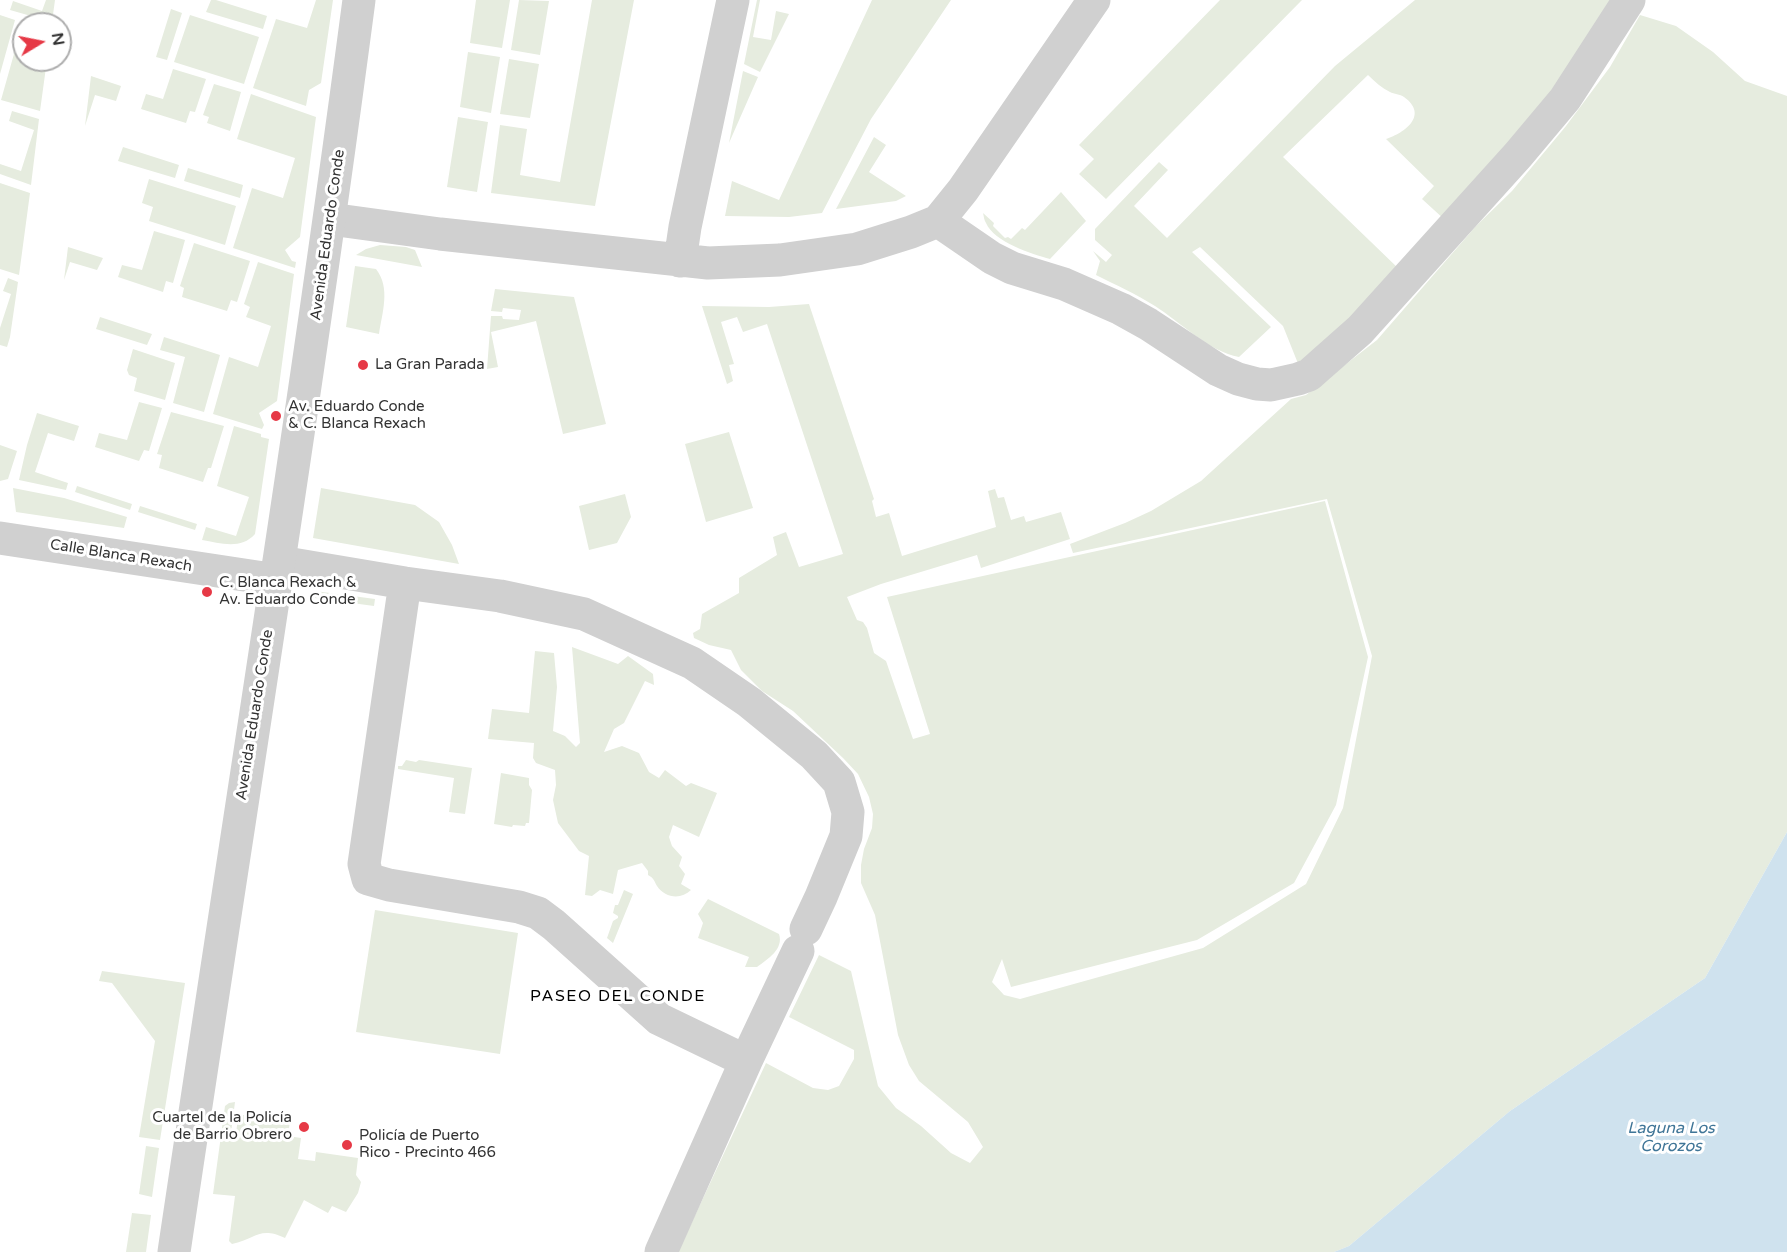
<!DOCTYPE html>
<meta charset="utf-8">
<style>
body{margin:0}
#map{position:relative;width:1787px;height:1252px;overflow:hidden;background:#fff;font-family:"Varela Round",sans-serif}
canvas{display:block}
.north{position:absolute;left:12px;top:12px;width:60px;height:60px;box-sizing:border-box;background:#fff;border:2px solid #adadad;border-radius:50%;rotate:80deg;font-size:16px;font-weight:700;line-height:24px;text-align:center;color:#333}
.north::after{content:'';display:block;margin:auto;width:21px;height:27px;background:#e63946;clip-path:polygon(50% 0,100% 100%,50% 72%,0 100%)}
</style>
<div id="map">
<canvas width="1787" height="1252"></canvas>
<div class="north">N</div>
</div>
<script>
const c = document.querySelector('canvas').getContext('2d');
c.lineJoin = 'round';
function fill(path, color) {
  c.fillStyle = color;
  c.fill(path, 'evenodd');
}
function strokePath(path, color, width, dash) {
  c.strokeStyle = color;
  c.lineWidth = width;
  c.lineCap = dash ? 'butt' : 'round';
  c.setLineDash(dash || []);
  c.stroke(path);
}
function drawText(font, color, halo, rows, align = 'center') {
  c.font = font + ' "Varela Round",sans-serif';
  c.lineWidth = 6;
  c.setLineDash([]);
  c.textBaseline = 'middle';
  c.strokeStyle = halo;
  c.fillStyle = color;
  for (const [text, x, y, turn = 0] of rows) {
    c.save();
    c.translate(x, y);
    c.rotate((+turn || 0) * Math.PI / 180);
    c.textAlign = isNaN(turn) ? turn : align;
    if (halo) c.strokeText(text, 0, 0);
    c.fillText(text, 0, 0);
    c.restore();
  }
}
const green = new Path2D(`
 M46,0h9l-3,22 -42,-12 3,-9 29,10z
 M211,0h5l51,16 -4,13 -57,-17z
 M316,0h17l-12,83 -12,7 -3,16 -53,-18 23,-69 31,9z
 M476,0h34l-8,48 -32,-5z
 M519,0l30,1 -9,54 -29,-5z
 M592,0h42l-39,206 -104,-13 9,-68 27,4 -7,46 40,7z
 M757,0h3l-7,37 18,3 5,-29 13,3 -29,58 -16,-8z
 M872,0h79l-80,119 -49,94 -33,4 -64,-1 7,-35 47,19z
 M1220,0h82l-196,199 -27,-25 15,-15 -15,-14z
 M1415,0h195l-47,78 -118,142 -23,-21 12,-13 -48,-47c19,-6 43,-24 18,-42 -4,-3 -10,-3 -14,-5 -8,-4 -15,-10 -22,-17l-85,82 116,112 -24,31 -76,66 -16,-40 -83,-79 -8,5 79,75 -32,30c-29,-5 -59,-35 -84,-51 -19,-12 -39,-21 -59,-31l4,-14 -7,-10 13,11 6,-7 -17,-15v-11l64,-67 9,8 -34,36 33,32 168,-172z
 M171,9l11,4 -15,47 -11,-3z
 M0,15l15,5 -15,54z
 M190,15l69,22 -15,47 -70,-22z
 M1640,15l36,11 37,26 32,29 42,15v736l-82,146 -195,133 -161,135 -15,6h-656l88,-189 47,25 15,2 11,-4 15,-27v-9l-65,-33 30,-62 32,16 27,115 18,22 25,18 30,27 19,10 13,-16 -15,-25 -49,-41 -10,-16 -11,-30 -23,-120 -14,-32v-18l3,-16 8,-21 1,-14 -4,-17 -11,-23 -15,-16 -50,-47 -31,-20 -21,-21 -10,-20 -22,-5 -15,-7 -1,-5 7,-4 2,-15 37,-21v-15l38,-23 -4,-18 13,-5 13,35 44,-13 -76,-230 -24,8 -6,-15 -16,5 13,42 -5,1 4,16 -6,3 -25,-78 67,1 40,-3 65,195 -2,2 4,16 13,-4 13,43 94,-29 -8,-36 7,-2 3,9 6,-1 7,23 13,-4 2,6 35,-10 9,27 -89,29 -4,-13 -96,29 -34,13 10,23 6,2 4,6 7,25 12,8 27,78 17,-5 -43,-137 438,-96 43,156 -32,148 -42,78 -97,57 -186,47 -9,-28 -10,23 12,13 16,4 183,-51 103,-64 37,-76 29,-152 -45,-157 -254,54 -3,-9 55,-21 26,-12 50,-30 90,-82 15,-4 71,-55 99,-114 36,-35 54,-65 44,-59z
 M23,22l7,2h-6v36h23l-7,51 -39,-11z
 M468,52l32,5 -9,56 -31,-6z
 M509,59l30,5 -9,54 -30,-4z
 M173,69l33,10 -11,33 -5,-1 -4,12 -45,-14 5,-15 17,5z
 M743,71l15,6 -29,66z
 M91,76l30,10 -5,15 -21,-6 -10,31z
 M214,84l27,8 -11,39 -23,-8 2,-6 -6,-2z
 M251,94l65,23 -16,120 -15,13 7,11 4,1 -1,6 -62,-20 19,-60 31,10 12,-40 -58,-19z
 M12,111l27,8 -8,66 -31,-11v-10l21,7 13,-41 -25,-9z
 M458,117l30,5 -11,70 -30,-5z
 M874,137l12,8 -17,27 37,24 -10,5 -60,8z
 M123,147l56,18 -4,13 -57,-17z
 M188,168l55,17 -3,13 -56,-17z
 M149,179l87,27 -11,39 -76,-24 4,-14 -11,-4z
 M0,183l30,10 -11,82 -19,-6z
 M1061,192l25,29 -36,38c-18,-5 -56,-17 -64,-36 -2,-3 -2,-6 -3,-10l11,10 -1,3 12,12 3,-1 3,2 11,-11 3,2z
 M154,231l31,9 -12,43 -7,-2 -3,11 -45,-15 4,-12 20,5z
 M194,243l56,18 -13,41 -6,-2 -4,11 -45,-14 2,-9 -4,-2z
 M380,245l26,2 9,3 7,17 -66,-12 10,-6z
 M68,247l35,11 -6,12 -27,-8 -6,18z
 M258,262l36,12 -17,127 -18,12 5,12 -2,4 -49,-15 16,-57 29,10 13,-41 -25,-9 4,-10 -6,-3z
 M355,266l21,3c15,19 6,44 3,65l-33,-7z
 M8,278l10,4 -8,55 -3,10 -7,-2v-17l11,-34 -8,-3z
 M495,289l79,8 32,127 -43,10 -27,-113 -45,11 7,35 -11,2 4,-53h11l1,3 16,1 2,-10 -18,-2 -1,4 -11,-1z
 M100,317l52,17 -5,11 -51,-16z
 M164,337l56,18 -16,57 -31,-9 12,-46 -25,-7z
 M133,349l42,14 -10,37 -31,-9 3,-13 -8,-3 -2,-5z
 M139,402l23,6 -13,43 -5,-1 -5,11 -44,-14 4,-14 28,7z
 M171,412l53,14 -13,42h-3l-5,14 -44,-14 3,-13 -5,-1z
 M37,413l42,13 -5,15 -26,-8 -13,39 33,11 -2,7 -47,-10 8,-35z
 M234,426l27,8v3l8,2 -14,95c-14,16 -35,9 -53,6l4,-13 30,9 13,-39 -32,-11z
 M729,432l24,76 -47,14 -21,-78z
 M0,445l17,6 -9,28 -8,2z
 M77,486l55,18 -2,6 -55,-18z
 M13,488l51,10 63,19 -3,11 -108,-16z
 M321,488l94,17 24,17 13,23 7,19 -146,-26z
 M625,494l6,23 -14,26 -28,7 -10,-44z
 M140,506l57,18 -2,6 -57,-18z
 M315,591l60,8 -1,7 -59,-8z
 M572,647l46,17 10,-8 25,18 1,11 -9,-4 -21,42 -10,6 -10,23 18,-6 17,7 10,19 10,6 6,-8 21,16 5,-3 26,10 -18,44 -26,-12 -4,12 3,9 10,11 -3,9 6,8 -4,10 10,6c-10,10 -26,8 -34,-4 -3,-5 -3,-8 -9,-11v-4l-6,-8 -24,7 -5,24 -13,-4 -8,6 -7,-1 4,-39 -10,-5 -21,-28 -5,-23 3,-15 -1,-15 -19,-7 -3,-5 1,-15 -46,-4 4,-30 37,4 6,-62 19,2 3,34 -4,44 12,5 11,11 4,-4z
 M406,760l10,2 3,-2 53,8 -7,46 -16,-2 5,-34 -56,-9v-3h4z
 M501,773l28,5v7l3,5 -3,33h-3l-1,3 -12,-1 -1,2 -18,-3z
 M624,890l9,4 -20,49 -6,-5 6,-17 5,-3v-2l-5,-3 2,-8h3z
 M708,899l71,35c5,15 -11,25 -22,33h-12l4,-10 -51,-19 5,-15 -5,-9z
 M375,910l143,23 -18,121 -144,-22z
 M102,971l83,12 -25,157 -21,-3 16,-96 -43,-58 -13,-2z
 M235,1102l-4,31h5l2,-15 3,-3h19l30,6 -2,15 13,2 -3,21 17,2 1,-9 42,6 -2,17 5,7 -3,11 -12,19 -14,-6 -4,7 -24,-13 -19,38c-26,-12 -29,1 -53,6l-3,-3 6,-45 -22,-2 12,-88 4,-3z
 M146,1146l13,2 -7,49 -13,-3z
 M132,1213l19,2 -5,37h-20z`);
const water = new Path2D(`
 M1787,832v420h-453l15,-6 161,-135 195,-133z`);
const minor = new Path2D(`
 M330,219l110,15 268,29 72,-3 77,-11 54,-17 27,-11 25,-31 131,-190
 M938,221l54,37 20,10 52,16 57,25 27,15 70,46 20,9 19,5 14,1 27,-6 11,-4 9,-8 42,-37 158,-175 47,-56 64,-99
 M680,261l5,-34 48,-227
 M280,562l125,21 95,13 84,18 108,49 57,39 65,53 25,27 9,30 -2,24 -25,61 -15,32
 M405,583l-41,281 4,15 21,6 130,22 19,6 16,12 105,94 87,42
 M661,1252l85,-191 52,-110`);
const tertiary = new Path2D(`
 M0,538l277,42
 M174,1252c62,-417 130,-834 185,-1252`);
const markers = [
 [363,365,6,"#e63946"],
 [276,416,6,"#e63946"],
 [207,592,6,"#e63946"],
 [304,1127,6,"#e63946"],
 [347,1145,6,"#e63946"]
];
const streetNames = [
 ["Avenida Eduardo Conde",328,235,-82],
 ["Calle Blanca Rexach",121,556,9],
 ["Avenida Eduardo Conde",255,715,-81]
];
const poiNames = [
 ["La Gran Parada",375,365],
 ["Av. Eduardo Conde",288,407],
 ["& C. Blanca Rexach",288,424],
 ["C. Blanca Rexach &",219,583],
 ["Av. Eduardo Conde",219,600],
 ["Cuartel de la Policía",292,1118,"right"],
 ["de Barrio Obrero",292,1135,"right"],
 ["Policía de Puerto",359,1136],
 ["Rico - Precinto 466",359,1153]
];
const neighbourhoodNames = [
 ["PASEO DEL CONDE",618,997]
];
const waterNames = [
 ["Laguna Los",1671,1129],
 ["Corozos",1671,1147]
];
fill(green, '#e6ecdf');
fill(water, '#cfe2ee');
strokePath(minor, '#d0d0d0', 33);
strokePath(tertiary, '#d0d0d0', 33);
for (const [x, y, r, color] of markers) {
  const dot = new Path2D();
  dot.arc(x, y, r, 0, 2 * Math.PI);
  c.fillStyle = color;
  c.fill(dot);
  strokePath(dot, '#fff', 2);
}
drawText('15px', '#333', '#fff', streetNames);
drawText('15px', '#333', '#fff', poiNames, 'left');
c.letterSpacing = '1.5px';
drawText('16px', '#000', '#fff', neighbourhoodNames);
c.letterSpacing = '0px';
drawText('italic 16px', '#3f7597', '#fff', waterNames);
</script>
